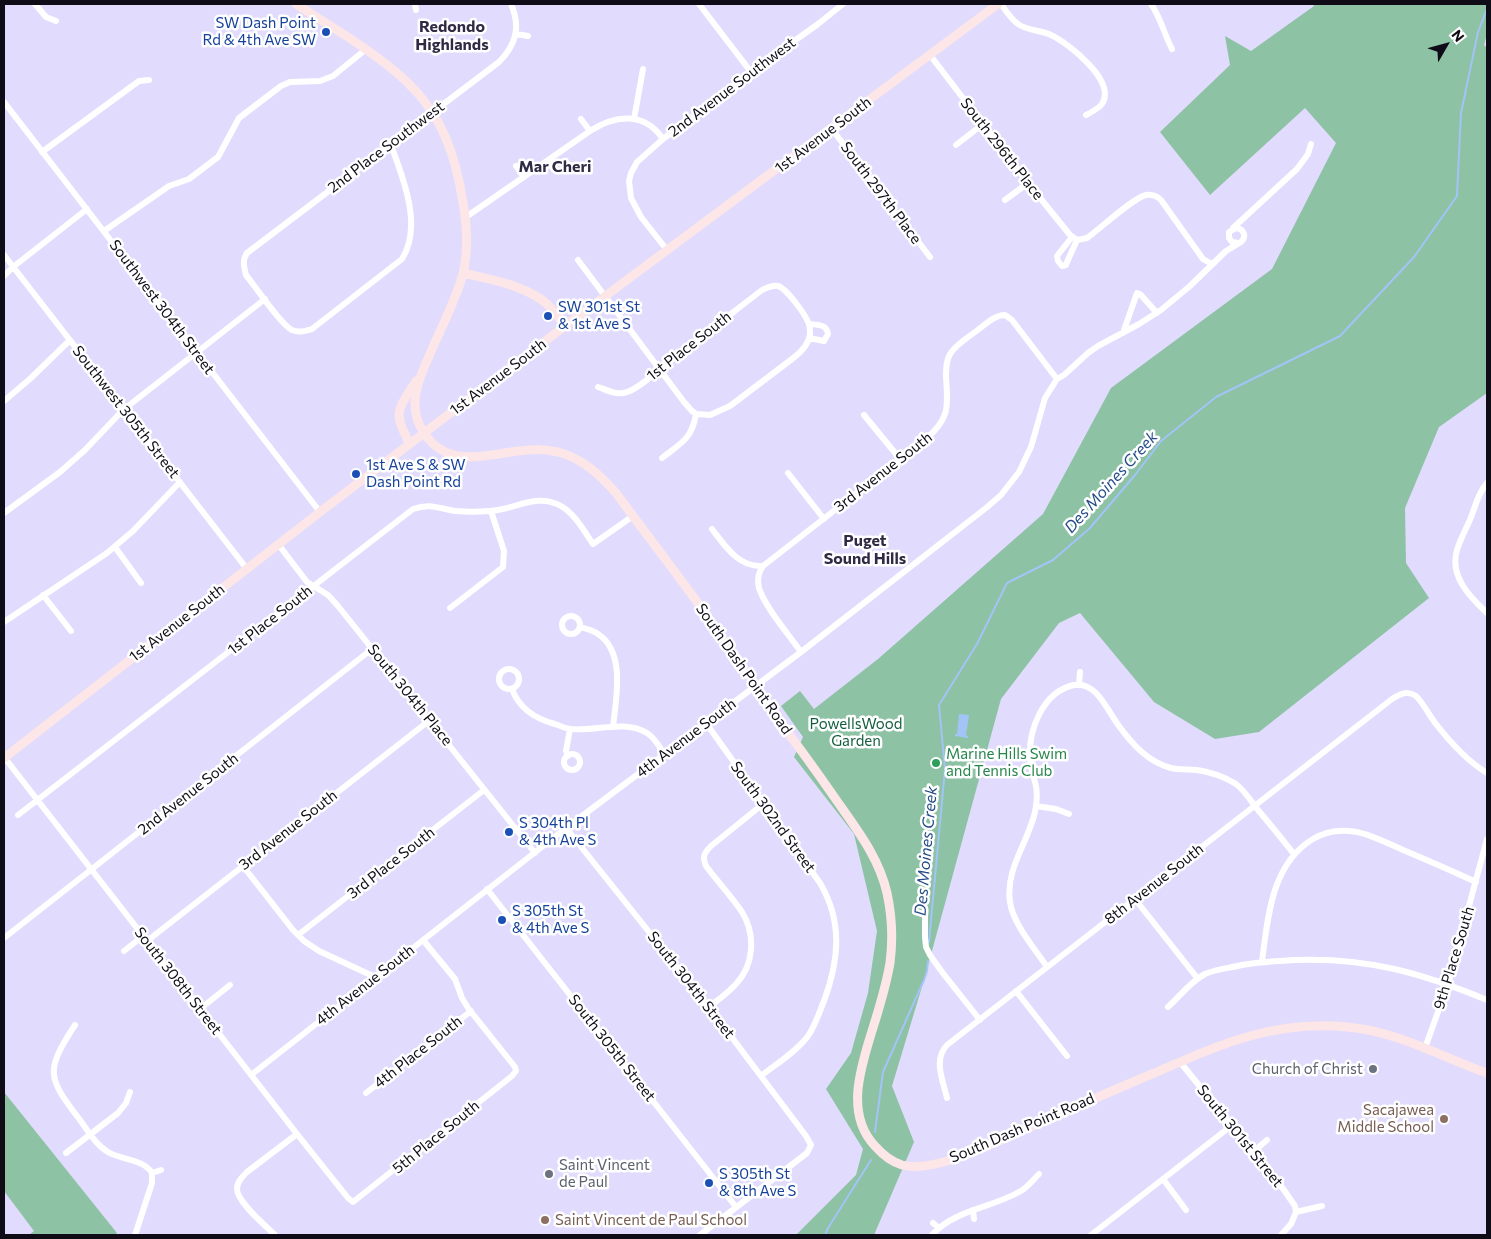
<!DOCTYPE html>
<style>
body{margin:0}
#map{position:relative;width:1491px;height:1239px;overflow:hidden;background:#e1dbfd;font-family:Commissioner,sans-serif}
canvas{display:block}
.frame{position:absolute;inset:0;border:5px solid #0f0c17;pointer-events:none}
.north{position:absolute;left:1421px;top:20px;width:50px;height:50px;-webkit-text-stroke:4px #fff;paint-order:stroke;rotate:52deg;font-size:14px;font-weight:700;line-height:20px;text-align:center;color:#0f0c17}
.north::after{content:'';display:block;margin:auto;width:18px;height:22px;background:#0f0c17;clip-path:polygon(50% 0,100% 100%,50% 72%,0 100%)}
</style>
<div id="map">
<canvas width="1491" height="1239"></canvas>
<div class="frame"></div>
<div class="north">N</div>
</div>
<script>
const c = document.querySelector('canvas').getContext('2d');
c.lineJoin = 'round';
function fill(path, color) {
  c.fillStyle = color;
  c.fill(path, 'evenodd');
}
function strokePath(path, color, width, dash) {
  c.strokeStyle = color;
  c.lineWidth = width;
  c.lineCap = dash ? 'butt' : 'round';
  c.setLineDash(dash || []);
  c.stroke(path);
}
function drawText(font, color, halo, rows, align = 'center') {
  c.font = font + ' Commissioner,sans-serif';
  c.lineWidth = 5;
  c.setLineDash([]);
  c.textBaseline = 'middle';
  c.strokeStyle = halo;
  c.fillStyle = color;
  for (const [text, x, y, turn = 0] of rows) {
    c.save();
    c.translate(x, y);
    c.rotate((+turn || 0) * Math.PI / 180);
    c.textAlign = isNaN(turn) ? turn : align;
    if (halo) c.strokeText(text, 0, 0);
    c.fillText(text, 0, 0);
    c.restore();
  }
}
const green = new Path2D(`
 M1313,4h174v30l-3,11 3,3v345l-48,34 -34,81 1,55 23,35 -170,134 -44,7 -61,-37 -74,-89 -21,10 -58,76 -77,281 -32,106 22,56 -40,93h-78l60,-60 7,-26 -37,-60 25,-36 17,-60 9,-62 -23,-97 -60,-77 9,-20 -22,-31 19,-15 14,18 64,-50 165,-145 68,-126 161,-119 64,-126 -31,-35 -95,87 -50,-63 70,-67 -5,-29 26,15 63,-45z
 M4,1092l113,141 -2,2h-86l5,-4 -30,-40z`);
const water = new Path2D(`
 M959,714l10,1 -3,20 2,1v2l-13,-2v-2h2z`);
const stream = new Path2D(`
 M929,942l16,-173 -6,-64 38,-61 30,-61 46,-23 37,-32 45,-53 26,-34 55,-44 124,-61 74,-79 43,-61 4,-83 17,-81 9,-23
 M875,1132l8,-60 41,-92 3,-9 1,-10
 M825,1235l3,-7 43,-68`);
const street = new Path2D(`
 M35,4l11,13 10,4
 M415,4l1,6
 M699,4l52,68
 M1001,4c5,7 10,15 17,20 9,7 23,6 33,11 17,8 66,46 51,69 -4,5 -10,8 -16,11
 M1151,4c10,14 13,30 21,45
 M516,34l12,2
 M930,55l98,128 42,52 7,5
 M4,102l316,410
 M581,119l9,12
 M634,119l9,-50
 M831,128l99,129
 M391,145c12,33 32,81 11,114l-90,70c-7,2 -13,4 -20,1 -11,-5 -37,-44 -46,-55 -2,-8 -4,-15 1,-22l252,-191c17,-17 22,-35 12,-58
 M956,145l27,-21
 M42,152l97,-71 10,-1
 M516,166l8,11
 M1005,200l23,-17
 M466,217l124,-86c25,-16 54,-20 73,8
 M1233,228l64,-59 11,-15 3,-10
 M104,231l65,-45 20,-7 29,-22 21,-39 42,-32 9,-4 30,-1 13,-5 32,-26
 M1072,237l-15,19 1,5 4,5 4,-1 1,-3 10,-22
 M1077,240l10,-2c14,-10 46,-40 59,-43 7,-1 11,1 15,5l42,59 7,4h4
 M667,250l-26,-33 -10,-19 -2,-17 2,-8 6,-11 26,-23 88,-67 67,-48 25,-20
 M4,255l243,314
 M578,260l106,142 8,9 4,3 14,1 20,-9 62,-47c8,-6 17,-14 18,-25 0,-4 0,-8 -2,-12 -3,-8 -22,-34 -30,-36 -6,-1 -11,2 -16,4 -31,24 -63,48 -94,73 -13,9 -26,24 -41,29 -10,4 -20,-2 -29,-5
 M4,276l9,-9 74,-58
 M1123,333l14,-40 3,1 17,19
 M809,338l15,3 4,-7c-1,-10 -11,-9 -19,-10
 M4,401l27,-23 39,-38
 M864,415l36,44
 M662,458c19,-15 30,-19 34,-44
 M788,473l36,46
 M1487,483c-11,13 -11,24 -18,39 -4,9 -9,18 -12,28 -8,26 13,47 30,63
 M4,513l56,-41 25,-22 38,-40 142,-111
 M712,529c13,17 27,39 51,37
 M278,544l29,38 21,13 10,11 197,247
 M115,547l26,36
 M43,595l28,36
 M450,608l53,-41 1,-16 -13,-40
 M562 625a9 9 0 1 1 18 0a9 9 0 1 1-18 0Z
 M4,622l103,-69 26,-22 47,-49
 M580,627c6,2 13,3 18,7 28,18 18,65 15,93
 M801,652c-12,-17 -36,-45 -42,-64 -2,-8 -1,-15 4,-22l163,-127c24,-21 22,-32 20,-62 0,-8 0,-16 4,-23 6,-10 19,-17 29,-25 8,-6 16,-14 26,-14l7,5 45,59
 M499 679a10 10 0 1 1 20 0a10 10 0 1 1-20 0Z
 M1079,685l1,-13
 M512,689c7,19 24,30 43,35 5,2 10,4 15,5 24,3 54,-10 77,4 8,5 12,13 17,21
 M706,723l114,160c23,39 19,77 4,118 -5,12 -9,25 -16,35 -12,16 -32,28 -47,40
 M564 762a8 8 0 1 1 16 0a8 8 0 1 1-16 0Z
 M568,756l-2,-5 4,-22
 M4,757l293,377 51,64 5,4 159,-126 4,-5 -1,-4 -47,-59 -6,-10 -7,-19 -32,-39
 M1036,806l20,3 13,5
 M18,815l395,-306c18,-6 24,-1 42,2 11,1 23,1 35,0 24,-1 47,-19 71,-5 14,8 23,25 32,38l40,-28
 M566,828l143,179 97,129 5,9 -4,8 -107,82
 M243,866l50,64 11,11 15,10 56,26
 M487,889l249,318
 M1135,899l63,80
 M925,908v29l1,10 4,8 12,17 38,48
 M298,935l186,-145
 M4,938l368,-289
 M147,941l283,-221
 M124,951l19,-15
 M1262,961c6,-43 9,-97 51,-122 10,-6 24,-9 36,-8 17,1 38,12 54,19 24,10 49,21 73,32
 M1047,967c-12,-18 -34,-43 -37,-65 -5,-33 18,-59 25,-90 2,-10 3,-20 0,-30 -2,-7 -4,-14 -5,-22 -2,-29 12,-68 44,-75 23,-4 34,27 45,41 13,18 29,36 52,42 8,2 17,1 26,2 13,2 28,7 39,14 9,7 15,17 22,26 12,14 24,29 36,44
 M1016,991l51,65
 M709,1007c9,-7 19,-14 27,-23 18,-19 20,-49 6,-72 -11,-16 -24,-30 -36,-46 -4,-9 -2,-13 5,-20l52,-42
 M1168,1007c12,-11 22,-25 37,-33 11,-5 25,-6 37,-9 18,-3 35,-4 53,-5 71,-3 127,13 192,40
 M200,1009l30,-24
 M75,1025c-30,46 -28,52 5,95 8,11 16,25 28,32 13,8 36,7 44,21
 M1425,1048l23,-64 39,-145
 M1180,1062l104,128 11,16 1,6
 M251,1075l315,-247 235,-176 185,-144 15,-13 18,-23 12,-25 14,-49 12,-19 7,-4 24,-22 10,-7 41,-22 22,-14 29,-24 36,-35 15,-9c6,-6 3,-13 -5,-14l-7,4v6l3,4 6,1
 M366,1093l105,-82
 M947,1098c-4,-17 -14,-39 0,-53l445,-346c8,-5 15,-9 24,-3 8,8 13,19 20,28 14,18 31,37 51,49
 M1253,1152l14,-12
 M66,1153l52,-40 8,-10 4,-11
 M152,1173l9,-3
 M1163,1179l23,31
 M973,1210l1,9
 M1296,1212l26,-6
 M933,1223l6,5
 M135,1235l17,-52v-10
 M275,1235c-9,-9 -38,-33 -38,-46 0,-7 5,-12 10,-17l50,-38
 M932,1235c22,-25 59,-27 87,-43 8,-4 14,-12 20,-18
 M1091,1235l140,-109
 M1281,1235l10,-11 5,-12`);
const secondary = new Path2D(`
 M296,4c37,24 79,48 111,78 35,33 49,74 56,121 4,22 5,49 0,71 -7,25 -20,50 -30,73 -11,25 -26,52 -13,79 24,47 68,27 108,24 10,-1 21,0 30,2 24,6 42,23 58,41 30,41 62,82 92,124 27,38 53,77 80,116 17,22 33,45 49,68 21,30 42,57 50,92 5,23 6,47 3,70 -4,23 -11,46 -18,68 -11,36 -27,82 2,114 7,8 18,17 28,20 30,8 80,-17 108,-29 47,-21 94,-42 142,-62 65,-28 122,-55 195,-47 50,4 94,30 140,46
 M463,273c26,6 56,11 79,27 9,6 16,17 23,26
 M410,444c-18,-32 -12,-34 6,-63
 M4,758l316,-246 245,-186 433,-322`);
const markers = [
 [326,32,5,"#1a4fb4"],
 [548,316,5,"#1a4fb4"],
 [356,474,5,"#1a4fb4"],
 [936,763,5,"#2e9e5b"],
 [509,832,5,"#1a4fb4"],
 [502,920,5,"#1a4fb4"],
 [1373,1069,5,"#6b7280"],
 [1444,1119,5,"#8d6e63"],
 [549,1174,5,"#6b7280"],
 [709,1183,5,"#1a4fb4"],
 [545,1220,5,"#8d6e63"]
];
const transitNames = [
 ["SW Dash Point",316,23,"right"],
 ["Rd & 4th Ave SW",316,40,"right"],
 ["SW 301st St",558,307],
 ["& 1st Ave S",558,324],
 ["1st Ave S & SW",366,465],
 ["Dash Point Rd",366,482],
 ["S 304th Pl",519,823],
 ["& 4th Ave S",519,840],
 ["S 305th St",512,911],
 ["& 4th Ave S",512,928],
 ["S 305th St",719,1174],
 ["& 8th Ave S",719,1191]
];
const streetNames = [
 ["2nd Avenue Southwest",732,87,-37],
 ["1st Avenue South",823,135,-37],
 ["2nd Place Southwest",386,147,-37],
 ["South 296th Place",1002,149,52],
 ["South 297th Place",881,193,53],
 ["Southwest 304th Street",162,307,53],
 ["1st Place South",689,346,-38],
 ["1st Avenue South",498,377,-37],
 ["Southwest 305th Street",126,412,52],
 ["3rd Avenue South",883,472,-38],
 ["1st Place South",270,620,-38],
 ["1st Avenue South",177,623,-38],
 ["South Dash Point Road",744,669,55],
 ["South 304th Place",410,695,51],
 ["4th Avenue South",686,738,-37],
 ["2nd Avenue South",188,794,-38],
 ["South 302nd Street",773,817,54],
 ["3rd Avenue South",288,830,-38],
 ["3rd Place South",391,863,-38],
 ["8th Avenue South",1154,884,-38],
 ["9th Place South",1454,958,-73],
 ["South 308th Street",178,981,52],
 ["4th Avenue South",365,985,-38],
 ["South 304th Street",691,985,52],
 ["South 305th Street",612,1048,52],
 ["4th Place South",418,1052,-38],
 ["South Dash Point Road",1022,1128,-23],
 ["South 301st Street",1240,1136,51],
 ["5th Place South",436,1137,-39]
];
const parkNames = [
 ["PowellsWood",856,724],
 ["Garden",856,741]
];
const leisureNames = [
 ["Marine Hills Swim",946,754],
 ["and Tennis Club",946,771]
];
const worshipNames = [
 ["Church of Christ",1363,1069],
 ["Saint Vincent",559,1165,"left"],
 ["de Paul",559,1182,"left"]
];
const educationNames = [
 ["Sacajawea",1434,1110],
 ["Middle School",1434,1127],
 ["Saint Vincent de Paul School",555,1220,"left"]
];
const neighbourhoodNames = [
 ["Redondo",452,27],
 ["Highlands",452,45],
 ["Mar Cheri",555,167],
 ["Puget",865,541],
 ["Sound Hills",865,559]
];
const waterNames = [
 ["Des Moines Creek",1111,482,-48],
 ["Des Moines Creek",926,851,-85]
];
fill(green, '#8ec2a5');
fill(water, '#a3c4f6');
strokePath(stream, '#a3c4f6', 2);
strokePath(street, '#fff', 6);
strokePath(secondary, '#fce6e7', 9);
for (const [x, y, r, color] of markers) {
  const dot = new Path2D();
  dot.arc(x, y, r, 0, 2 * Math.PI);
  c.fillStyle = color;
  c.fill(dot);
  strokePath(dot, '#fff', 2);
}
drawText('15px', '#164399', '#fff', transitNames, 'left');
drawText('15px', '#0f0c17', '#fff', streetNames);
drawText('15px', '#145e3f', '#fff', parkNames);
drawText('15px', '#27864d', '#fff', leisureNames, 'left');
drawText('15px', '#5b616d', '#fff', worshipNames, 'right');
drawText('15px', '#785e54', '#fff', educationNames, 'right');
drawText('bold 16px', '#302a44', '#fff', neighbourhoodNames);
drawText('italic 16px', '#264d8a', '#fff', waterNames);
</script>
